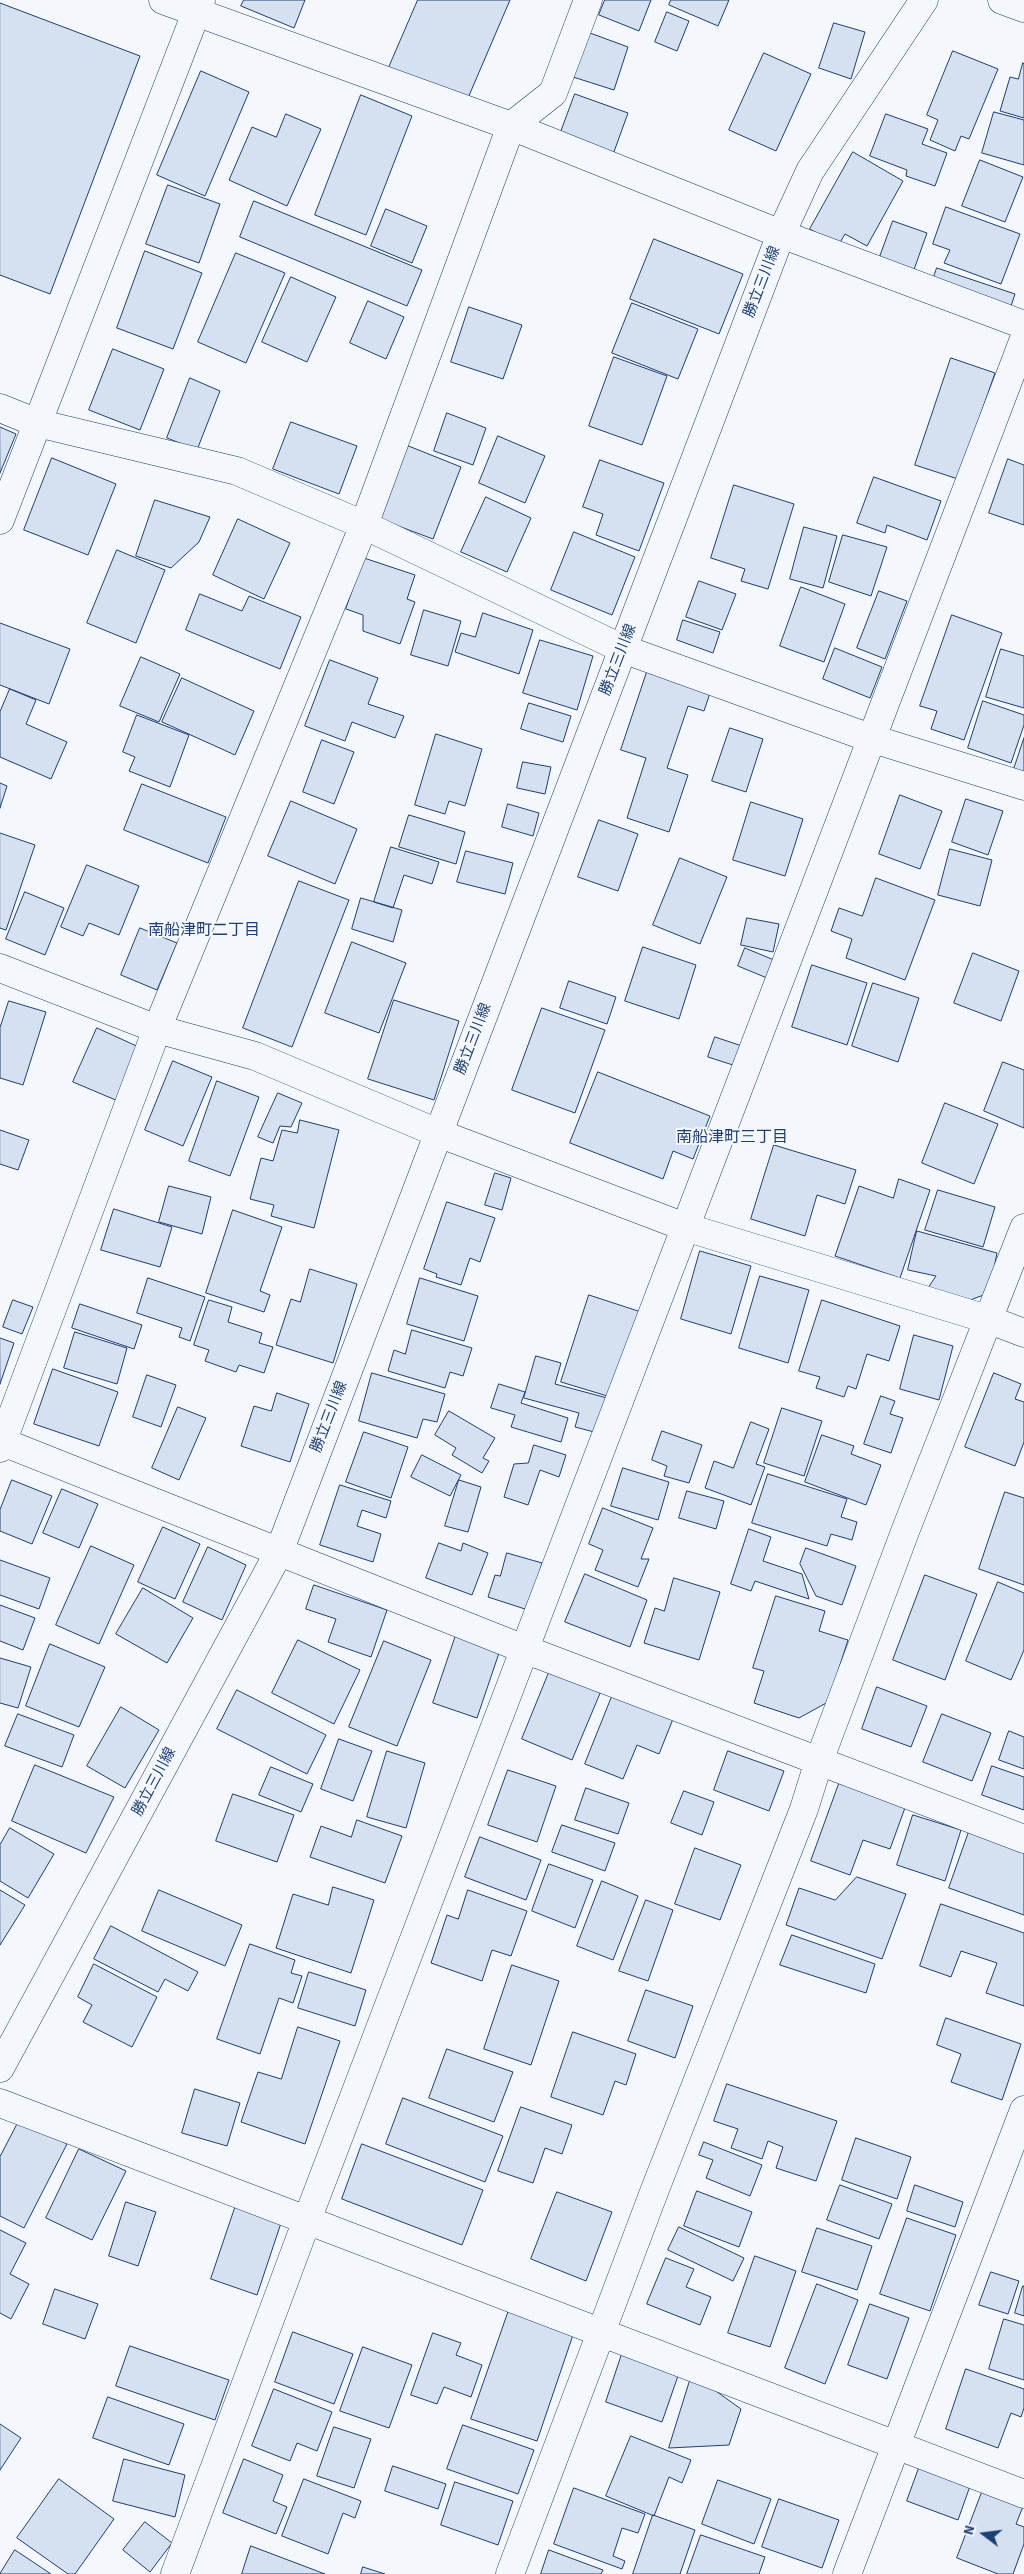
<!DOCTYPE html>
<meta charset="utf-8">
<style>
body{margin:0}
#map{position:relative;width:1024px;height:2574px;overflow:hidden;background:#f4f7fb;font-family:"Source Sans 3",sans-serif}
canvas{display:block}
.north{position:absolute;left:959px;top:2509px;width:50px;height:50px;-webkit-text-stroke:4px #f4f7fb;paint-order:stroke;rotate:285deg;font-size:14px;font-weight:700;line-height:20px;text-align:center;color:#1d3f73}
.north::after{content:'';display:block;margin:auto;width:18px;height:22px;background:#1d3f73;clip-path:polygon(50% 0,100% 100%,50% 72%,0 100%)}
</style>
<div id="map">
<canvas width="1024" height="2574"></canvas>
<div class="north">N</div>
</div>
<script>
const c = document.querySelector('canvas').getContext('2d');
c.lineJoin = 'round';
function fill(path, color) {
  c.fillStyle = color;
  c.fill(path, 'evenodd');
}
function strokePath(path, color, width, dash) {
  c.strokeStyle = color;
  c.lineWidth = width;
  c.lineCap = dash ? 'butt' : 'round';
  c.setLineDash(dash || []);
  c.stroke(path);
}
function drawText(font, color, halo, rows, align = 'center') {
  c.font = font + ' "Source Sans 3","Noto Sans JP",sans-serif';
  c.lineWidth = 4;
  c.setLineDash([]);
  c.textBaseline = 'middle';
  c.strokeStyle = halo;
  c.fillStyle = color;
  for (const [text, x, y, turn = 0] of rows) {
    c.save();
    c.translate(x, y);
    c.rotate((+turn || 0) * Math.PI / 180);
    c.textAlign = isNaN(turn) ? turn : align;
    if (halo) c.strokeText(text, 0, 0);
    c.fillText(text, 0, 0);
    c.restore();
  }
}
const building = new Path2D(`
 M244,0h61l-11,28 -53,-22z
 M418,0h92l-45,105 -78,-33z
 M605,0h46l-12,31 -40,-16z
 M671,0h58l-11,26 -49,-21z
 M0,3l140,53 -90,238 -50,-19z
 M667,12l22,9 -12,30 -22,-9z
 M834,23l31,9 -14,47 -32,-11z
 M590,33l38,14 -14,43 -41,-13z
 M953,51l45,18 -29,70 -8,-3 -6,15 -25,-11 8,-20 -11,-5z
 M764,53l47,21 -35,77 -47,-21z
 M1023,63l1,1v54l-24,-7 10,-34 8,2z
 M201,71l48,21 -44,104 -48,-21z
 M575,94l53,19 -17,47 -53,-20z
 M361,95l51,21 -46,119 -51,-20z
 M994,112l30,8v45l-42,-12z
 M286,114l35,15 -34,77 -58,-26 23,-53 24,10z
 M886,114l42,15 -6,15 25,9 -12,33 -29,-10 1,-6 -37,-14z
 M853,152l50,29 -36,65 -22,-12 -7,12 -28,-17z
 M980,160l43,17 -18,45 -43,-16z
 M168,185l52,19 -21,59 -53,-19z
 M254,201l168,69 -15,36 -167,-69z
 M946,207l74,27 -19,50 -57,-21 6,-13 -17,-6z
 M386,209l41,17 -15,37 -41,-17z
 M893,221l34,12 -16,45 -34,-13z
 M654,239l89,35 -24,60 -89,-35z
 M145,251l57,22 -29,76 -56,-21z
 M236,253l49,20 -39,90 -48,-21z
 M937,268l78,26 -9,27 -78,-27z
 M291,277l45,20 -29,65 -45,-20z
 M368,301l36,16 -18,42 -36,-16z
 M632,303l66,26 -20,50 -66,-26z
 M469,307l53,18 -19,54 -52,-17z
 M113,349l51,20 -24,61 -51,-20z
 M614,357l53,19 -25,69 -53,-19z
 M951,358l44,15 -37,106 -43,-14z
 M190,378l30,13 -23,59 -30,-12z
 M447,413l39,15 -13,37 -39,-14z
 M291,422l66,24 -18,48 -66,-25z
 M0,427l16,7 -16,39z
 M498,436l47,20 -20,47 -46,-20z
 M406,445l55,22 -28,72 -56,-21z
 M52,458l64,26 -28,71 -64,-25z
 M1008,459l16,6v60l-35,-12z
 M600,460l64,23 -25,68 -43,-16 7,-21 -20,-7z
 M874,477l67,24 -14,39 -40,-15 -2,8 -28,-10z
 M734,485l60,19 -26,85 -27,-8 4,-12 -34,-11z
 M486,497l45,21 -24,54 -46,-20z
 M155,500l55,17 -11,25 -28,26 -35,-12z
 M238,519l52,24 -26,56 -51,-24z
 M804,527l33,9 -14,52 -33,-9z
 M574,532l61,25 -23,58 -61,-25z
 M843,535l44,12 -16,49 -42,-14z
 M117,550l48,20 -29,73 -49,-20z
 M364,558l51,17 -8,24 8,3 -15,42 -37,-13v-16l-17,-6z
 M699,581l37,13 -14,36 -36,-13z
 M801,587l44,17 -21,58 -44,-16z
 M879,591l28,10 -22,58 -28,-11z
 M200,594l42,17 7,-15 52,21 -21,52 -94,-39z
 M424,610l37,11 -13,45 -37,-11z
 M483,613l50,17 -14,44 -64,-22 6,-19 14,4z
 M952,615l50,18 -38,107 -33,-11 6,-18 -17,-5z
 M683,620l37,12 -7,21 -36,-13z
 M0,623l70,26 -21,55 -49,-19z
 M540,640l53,16 -16,54 -54,-17z
 M835,648l47,19 -12,31 -47,-19z
 M1001,649l23,7v52l-38,-11z
 M141,657l39,17 -21,48 -39,-16z
 M330,660l48,18 -10,26 36,12 -9,22 -43,-16 -7,19 -40,-15z
 M649,666l63,21 -8,24 -16,-5 -21,62 21,7 -19,57 -42,-14 19,-60 -25,-8z
 M182,678l72,33 -19,44 -73,-33z
 M10,689l26,11 -10,24 41,18 -16,37 -51,-22v-45z
 M983,701l41,14v10l-13,38 -43,-15z
 M529,703l42,13 -8,26 -42,-13z
 M137,715l52,20 -19,52 -41,-16 6,-14 -12,-5z
 M730,728l33,11 -17,53 -34,-11z
 M436,734l46,15 -17,57 -16,-5 -4,13 -30,-9z
 M1024,738v34l-10,-3z
 M322,740l32,12 -20,52 -31,-12z
 M523,762l28,5 -6,27 -28,-6z
 M0,783l7,3 -7,22z
 M142,784l84,33 -18,46 -84,-33z
 M900,795l42,16 -22,58 -41,-15z
 M966,799l37,12 -15,44 -36,-13z
 M291,801l66,28 -22,55 -67,-28z
 M751,802l52,17 -18,57 -52,-16z
 M508,804l31,9 -6,23 -31,-9z
 M409,815l56,17 -9,32 -57,-17z
 M599,820l39,14 -20,57 -40,-14z
 M0,833l35,12 -29,85 -6,-2z
 M391,847l48,15 -7,22 -28,-9 -11,33 -19,-6z
 M950,849l42,11 -12,46 -42,-11z
 M466,851l47,12 -8,31 -48,-12z
 M680,858l47,19 -27,67 -47,-19z
 M87,865l52,21 -20,49 -30,-12 -6,13 -22,-9z
 M876,878l59,22 -30,80 -59,-22 6,-19 -21,-8 8,-23 23,8z
 M299,881l50,19 -57,147 -49,-19z
 M25,892l39,16 -19,47 -39,-16z
 M361,898l41,12 -9,32 -41,-13z
 M747,918l32,6 -6,28 -32,-7z
 M140,928l37,15 -20,47 -36,-15z
 M352,942l54,21 -27,70 -54,-20z
 M643,947l53,18 -17,54 -54,-18z
 M745,948l29,12 -7,18 -29,-12z
 M973,953l46,18 -18,50 -47,-18z
 M812,965l55,18 -20,62 -55,-18z
 M569,981l47,16 -9,27 -47,-16z
 M873,983l46,15 -21,64 -46,-16z
 M394,1000l65,21 -25,79 -66,-21z
 M9,1001l37,11 -23,73 -23,-7v-50z
 M542,1008l63,22 -30,83 -63,-23z
 M97,1028l44,20 -23,53 -45,-19z
 M715,1037l27,9 -6,20 -28,-9z
 M173,1061l39,16 -29,69 -38,-16z
 M1003,1062l21,8v58l-40,-17z
 M598,1072l112,44 -17,43 -20,-8 -10,28 -93,-36z
 M217,1081l42,16 -29,79 -41,-15z
 M278,1093l24,10 -11,24 -11,-1 -7,17 -15,-6z
 M945,1103l53,21 -24,60 -52,-21z
 M300,1120l39,10 -25,98 -43,-12 3,-11 -24,-6 11,-41 12,3 9,-31 15,3z
 M0,1130l29,10 -11,30 -18,-6z
 M774,1145l82,25 -11,34 -28,-9 -12,41 -54,-17z
 M495,1173l16,5 -9,32 -17,-5z
 M899,1179l31,11 -30,88 -65,-22 24,-70 34,12z
 M169,1186l42,11 -9,37 -43,-12z
 M938,1190l57,17 -12,40 -58,-17z
 M447,1202l48,16 -15,44 -10,-4 -9,27 -25,-8 1,-3 -13,-5z
 M114,1209l58,18 -12,40 -59,-17z
 M233,1210l49,17 -22,64 10,4 -6,17 -58,-19z
 M917,1231l80,22 -8,40 -27,10 -34,-15 8,-12 -28,-6z
 M700,1251l51,15 -20,68 -50,-15z
 M310,1269l47,15 -24,79 -57,-18 15,-46 9,3z
 M760,1276l49,14 -21,73 -49,-15z
 M148,1278l57,19 -15,44 -11,-4 3,-9 -45,-15z
 M420,1278l58,18 -14,45 -57,-17z
 M589,1295l52,17 -27,86 -53,-16z
 M13,1300l20,7 -11,27 -19,-7z
 M209,1300l23,7 -4,15 34,11 -3,10 14,4 -9,26 -25,-8 -3,7 -31,-11 4,-11 -15,-5z
 M822,1300l78,26 -11,35 -22,-7 -11,35 -8,-3 -4,11 -28,-9 4,-11 -21,-6z
 M80,1304l62,21 -8,24 -62,-21z
 M412,1330l60,18 -9,28 -13,-4 -5,16 -57,-17 6,-21 11,4z
 M75,1332l52,16 -10,36 -53,-16z
 M914,1335l39,11 -14,54 -39,-11z
 M0,1338l14,5 -14,41z
 M536,1356l25,7 -6,21 52,14 -9,35 -23,-6 4,-14 -55,-15z
 M53,1369l65,23 -19,54 -65,-22z
 M372,1373l73,21 -8,28 -14,-3 -6,19 -58,-17z
 M994,1373l27,11 -6,15 9,3v40l-9,24 -50,-19z
 M147,1375l29,10 -15,42 -28,-10z
 M499,1384l26,8 -4,11 47,15 -7,24 -50,-15 4,-12 -24,-7z
 M277,1393l32,11 -19,58 -49,-16 13,-40 17,5z
 M881,1396l14,5 -5,13 13,4 -12,35 -27,-9z
 M178,1407l28,11 -27,62 -27,-12z
 M782,1408l40,13 -18,55 -40,-13z
 M449,1411l46,27 -12,20 6,3 -7,12 -30,-18 4,-7 -21,-13z
 M751,1422l18,7 -13,35 9,3 -14,38 -46,-17 9,-27 19,7z
 M662,1431l40,14 -13,38 -25,-7 3,-10 -15,-6z
 M364,1432l44,15 -17,51 -45,-16z
 M822,1435l32,11 -3,8 30,11 -15,40 -61,-23z
 M534,1445l32,10 -7,22 -19,-7 -12,35 -24,-8 10,-33 14,-1z
 M422,1455l39,20 -11,21 -39,-19z
 M623,1468l46,14 -11,38 -47,-14z
 M768,1474l79,25 -6,18 16,5 -5,18 -21,-6 -4,12 -75,-23z
 M12,1480l40,16 -20,48 -32,-13v-21z
 M459,1480l22,7 -13,45 -23,-6z
 M340,1485l51,16 -5,17 -24,-8 -5,16 24,8 -8,28 -53,-17z
 M62,1489l36,15 -19,44 -36,-15z
 M687,1491l37,10 -8,28 -37,-11z
 M1005,1492l19,6v87l-45,-16z
 M603,1508l50,20 -12,31h8l-11,28 -43,-17 8,-20 -14,-6z
 M163,1527l37,17 -25,55 -37,-17z
 M749,1529l22,8 -8,24 39,13 7,25 -54,-18 -4,10 -20,-7z
 M439,1543l22,8 2,-8 25,10 -16,42 -46,-17z
 M91,1546l43,19 -35,79 -43,-19z
 M208,1547l38,18 -24,55 -39,-18z
 M806,1548l50,18 -14,39 -26,-9 -16,-32z
 M507,1553l35,10 -14,47 -40,-13 7,-22 5,1z
 M0,1560l50,18 -11,31 -39,-14z
 M585,1574l62,26 -17,47 -65,-25z
 M925,1575l52,19 -32,86 -52,-20z
 M674,1578l46,14 -21,68 -55,-17 11,-35 9,3z
 M998,1582l26,11v57l-13,30 -45,-19z
 M314,1585l73,25 -16,47 -43,-15 8,-23 -30,-10z
 M143,1588l50,30 -26,45 -51,-29z
 M776,1596l49,15 -6,20 29,9 -20,62 -29,16 -45,-15 10,-32 -11,-3z
 M0,1605l35,13 -12,32 -23,-9z
 M456,1635l44,15 -23,68 -44,-15z
 M298,1640l62,30 -26,54 -62,-31z
 M384,1641l47,19 -34,86 -48,-19z
 M50,1644l55,23 -26,60 -53,-21z
 M0,1658l31,9 -13,41 -18,-5z
 M550,1670l51,21 -29,69 -50,-21z
 M877,1687l50,19 -16,41 -49,-18z
 M237,1690l89,45 -19,39 -90,-45z
 M613,1694l60,25 -14,35 -22,-9 -14,34 -38,-15z
 M121,1707l38,23 -34,58 -38,-22z
 M18,1714l56,21 -12,32 -57,-21z
 M942,1714l49,19 -19,48 -49,-19z
 M1009,1731l15,6v32l-25,-9z
 M339,1739l33,12 -19,50 -32,-12z
 M387,1751l38,12 -19,65 -39,-11z
 M728,1751l56,20 -15,40 -55,-21z
 M35,1765l79,32 -28,56 -74,-32z
 M992,1766l32,11v33l-42,-15z
 M271,1767l42,17 -12,28 -42,-17z
 M508,1770l48,16 -19,56 -49,-17z
 M840,1781l66,24 -16,44 -27,-9 -13,35 -39,-14z
 M586,1788l43,15 -11,31 -43,-14z
 M684,1791l30,11 -12,33 -31,-12z
 M233,1794l61,21 -17,47 -61,-21z
 M913,1815l48,15 -16,51 -48,-16z
 M357,1820l45,16 -17,47 -75,-26 11,-31 30,11z
 M562,1825l53,18 -10,28 -53,-19z
 M10,1828l44,26 -26,44 -28,-17v-36z
 M970,1829l54,19v67l-75,-27z
 M480,1837l61,23 -15,40 -61,-23z
 M695,1848l46,17 -21,55 -45,-16z
 M549,1864l44,16 -18,48 -43,-17z
 M857,1877l49,17 -24,65 -96,-34 13,-37 36,12z
 M602,1881l36,15 -25,64 -36,-14z
 M333,1887l41,13 -23,73 -75,-25 17,-54 35,11z
 M0,1890l25,15 -25,40z
 M159,1890l83,35 -17,41 -83,-35z
 M468,1890l59,21 -16,45 -19,-6 -10,31 -51,-18 16,-48 11,4z
 M646,1900l27,10 -25,71 -29,-10z
 M941,1904l83,29v73l-38,-13 11,-30 -36,-12 -10,26 -31,-11z
 M111,1926l87,46 -10,19 -23,-12 -7,13 -64,-33z
 M792,1935l83,29 -9,29 -86,-28z
 M250,1944l45,16 -4,13 11,3 -9,27 -14,-5 -19,56 -43,-15z
 M94,1964l63,33 -25,50 -49,-25 9,-17 -14,-8z
 M512,1965l47,16 -28,84 -47,-16z
 M309,1972l57,18 -11,36 -57,-18z
 M646,1990l47,16 -18,52 -47,-17z
 M946,2018l75,26 -19,56 -51,-18 10,-28 -24,-9z
 M298,2027l42,14 -35,103 -64,-22 17,-50 23,7z
 M573,2032l63,22 -10,31 -11,-4 -12,34 -52,-18z
 M447,2049l66,23 -19,50 -65,-24z
 M727,2084l110,37 -21,60 -40,-13 7,-21 -15,-6 -6,18 -31,-11 7,-19 -24,-8z
 M195,2089l45,14 -13,43 -45,-13z
 M403,2098l100,38 -18,46 -99,-38z
 M521,2107l51,18 -10,29 -17,-6 -12,35 -35,-12z
 M20,2119l47,25 -43,84 -24,-12v-59z
 M856,2138l55,19 -14,42 -55,-19z
 M704,2142l58,23 -12,31 -44,-18 7,-18 -14,-5z
 M362,2144l121,46 -21,55 -120,-46z
 M79,2149l47,22 -34,69 -46,-22z
 M840,2185l52,19 -13,35 -52,-19z
 M915,2185l48,17 -8,25 -48,-16z
 M697,2191l55,21 -13,35 -55,-21z
 M557,2192l55,20 -26,69 -55,-22z
 M126,2202l30,10 -18,54 -29,-10z
 M237,2202l46,15 -26,78 -46,-16z
 M907,2218l49,17 -26,76 -50,-17z
 M679,2227l65,31 -11,23 -65,-31z
 M817,2228l55,18 -15,44 -55,-18z
 M0,2230l26,13 -16,31 19,10 -18,35 -11,-6z
 M755,2256l41,15 -26,76 -42,-14z
 M666,2258l28,11 -8,18 25,10 -11,28 -53,-21z
 M991,2272l28,9 -11,33 -29,-9z
 M817,2284l41,16 -33,84 -40,-16z
 M1023,2286h1v30l-9,-3z
 M55,2289l43,15 -13,35 -42,-15z
 M870,2304l39,14 -22,61 -39,-14z
 M509,2310l65,22 -37,109 -66,-22z
 M1004,2319l20,6v55l-35,-11z
 M293,2332l60,22 -19,50 -59,-22z
 M433,2333l28,10 -5,12 26,10 -11,32 -27,-10 -7,17 -26,-9z
 M130,2346l99,34 -14,40 -99,-34z
 M363,2347l49,18 -23,63 -49,-17z
 M623,2351l57,19 -18,52 -56,-20z
 M966,2369l58,20v19l-3,9 -10,-4 -13,35 -52,-19z
 M692,2374l49,35 -12,36 -60,3z
 M274,2389l58,23 -15,39 -20,-8 -7,18 -38,-15z
 M108,2397l76,27 -15,41 -76,-27z
 M0,2424l21,14 -21,32z
 M463,2425l71,25 -16,44 -71,-25z
 M334,2427l37,12 -17,49 -37,-12z
 M631,2436l60,24 -9,23 -13,-6 -15,39 -48,-20z
 M124,2459l61,16 -10,42 -62,-16z
 M244,2459l39,16 -10,26 14,6 -11,27 -53,-21z
 M393,2466l53,18 -8,25 -53,-18z
 M919,2468l51,18 -12,34 -51,-19z
 M59,2479l55,40 -39,55h-7l-51,-36z
 M304,2479l57,22 -6,17 -12,-5 -15,41 -46,-18z
 M718,2480l53,19 -17,45 -52,-20z
 M455,2482l58,19 -15,44 -57,-20z
 M984,2487l40,17 -8,20 8,3v17l-11,30h-15l-41,-16z
 M574,2488l71,26 -7,19 -16,-5 -9,28 12,5 -3,8 -68,-25z
 M779,2499l60,21 -17,48 -60,-21z
 M653,2515l42,15 -15,44h-47z
 M145,2522l27,21 -22,29 -27,-22z
 M701,2535l64,22 -6,17h-72z
 M251,2546l74,28h-83z
 M15,2550l36,24h-51z
 M549,2550l54,20 -2,4h-60z
 M363,2567l22,7h-24z`);
const minor = new Path2D(`
 M163,0l348,126 270,108 243,91
 M1002,0l22,8
 M0,408l37,15 200,48 127,54 259,124 250,90 151,47
 M0,520l201,-520
 M0,968l157,61 98,27 183,77 247,94 302,92 37,14
 M0,1441l524,208 500,190
 M0,1448l157,-419 207,-504 147,-399 42,-33 35,-93
 M0,2103l1024,391
 M175,2574l132,-354 717,-1881
 M510,2574l144,-382 150,-383 15,-48 87,-232 118,-301
 M847,2574l177,-464`);
const secondary = new Path2D(`
 M0,2068l279,-516 502,-1318 29,-63 114,-171`);
const streetNames = [
 ["勝立三川線",763,282,-69],
 ["勝立三川線",619,660,-69],
 ["勝立三川線",474,1039,-69],
 ["勝立三川線",330,1417,-69],
 ["勝立三川線",155,1782,-62]
];
const neighbourhoodNames = [
 ["南船津町二丁目",204,931],
 ["南船津町三丁目",732,1138]
];
fill(building, '#d5e0f0');
strokePath(building, '#1d3f73', 1);
strokePath(minor, '#1d3f73', 29);
strokePath(secondary, '#1d3f73', 29);
strokePath(minor, '#f4f7fb', 28);
strokePath(secondary, '#f4f7fb', 28);
drawText('15px', '#1d3f73', '#f4f7fb', streetNames);
drawText('16px', '#1d3f73', '#f4f7fb', neighbourhoodNames);
</script>
